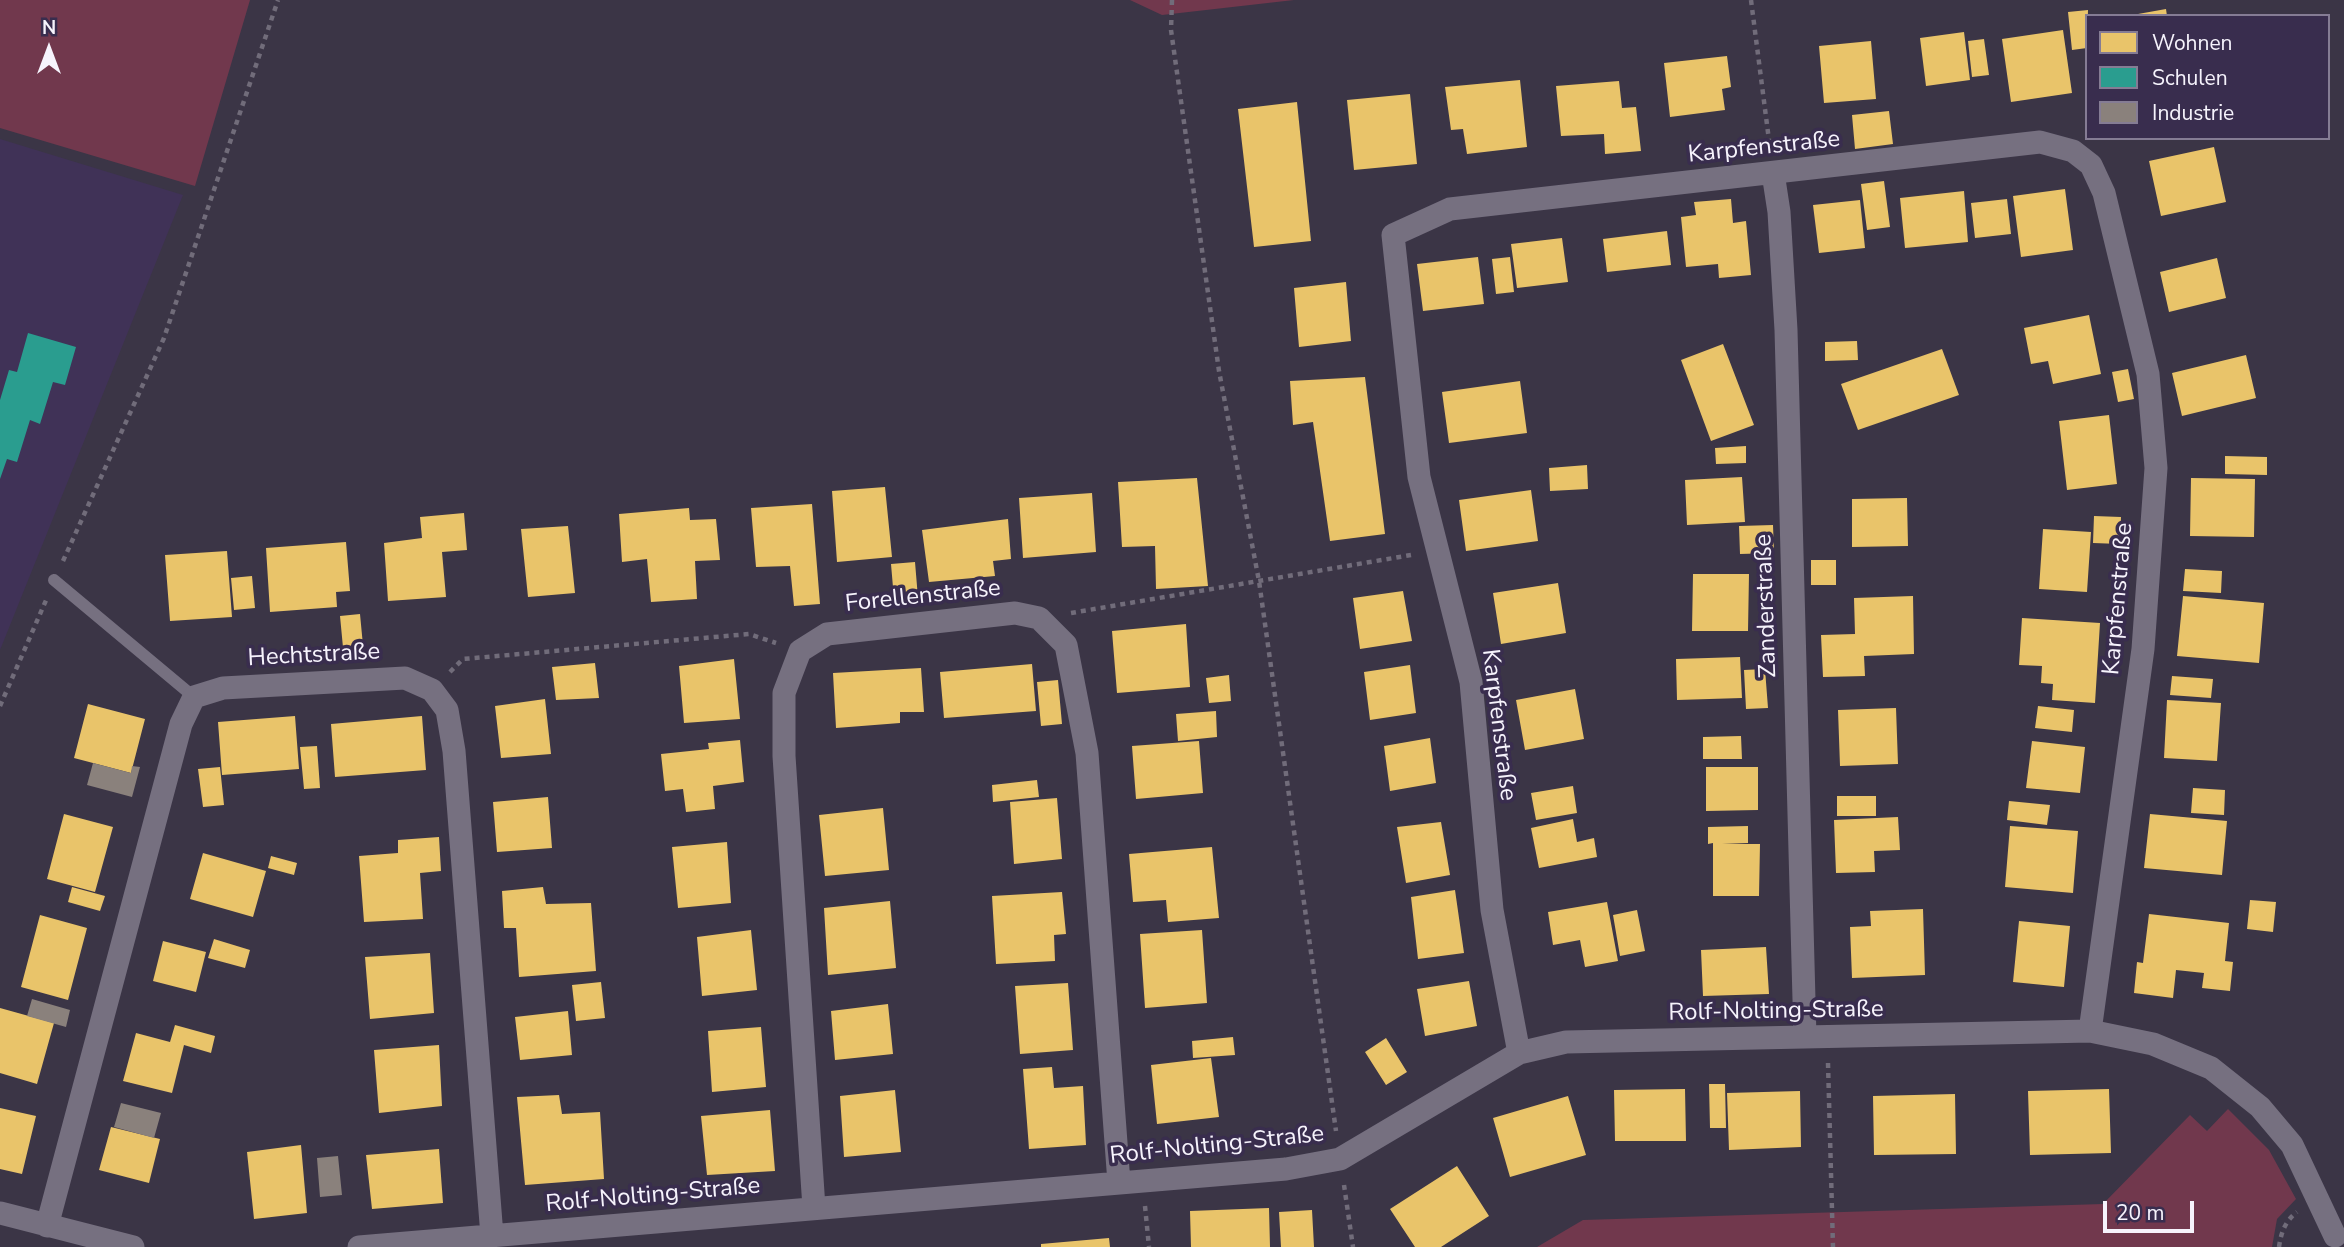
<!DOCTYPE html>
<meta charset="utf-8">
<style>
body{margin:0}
#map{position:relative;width:2344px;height:1247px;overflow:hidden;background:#3b3546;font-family:"Nunito Sans",sans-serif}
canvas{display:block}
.legend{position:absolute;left:2085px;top:14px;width:245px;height:126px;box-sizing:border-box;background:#392d4e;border:2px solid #857c94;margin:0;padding:9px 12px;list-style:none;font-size:21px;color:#f6f3fc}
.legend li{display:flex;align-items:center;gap:14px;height:35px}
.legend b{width:35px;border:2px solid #857c94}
.north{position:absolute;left:14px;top:14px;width:70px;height:70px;-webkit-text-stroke:5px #392d4e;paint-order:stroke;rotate:0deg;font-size:19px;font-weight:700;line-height:28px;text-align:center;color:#f6f3fc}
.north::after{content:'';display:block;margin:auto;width:24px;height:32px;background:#f6f3fc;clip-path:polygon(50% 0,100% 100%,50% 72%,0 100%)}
.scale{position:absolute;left:2103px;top:1201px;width:91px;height:32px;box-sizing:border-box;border:4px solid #f6f3fc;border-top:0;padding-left:9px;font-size:21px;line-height:24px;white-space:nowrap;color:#f6f3fc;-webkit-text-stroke:5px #392d4e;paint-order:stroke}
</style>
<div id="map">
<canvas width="2344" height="1247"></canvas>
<ul class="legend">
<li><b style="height:19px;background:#e9c46a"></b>Wohnen</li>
<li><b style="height:19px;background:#2a9d8f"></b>Schulen</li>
<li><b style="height:19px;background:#8a817c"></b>Industrie</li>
</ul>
<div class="north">N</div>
<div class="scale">20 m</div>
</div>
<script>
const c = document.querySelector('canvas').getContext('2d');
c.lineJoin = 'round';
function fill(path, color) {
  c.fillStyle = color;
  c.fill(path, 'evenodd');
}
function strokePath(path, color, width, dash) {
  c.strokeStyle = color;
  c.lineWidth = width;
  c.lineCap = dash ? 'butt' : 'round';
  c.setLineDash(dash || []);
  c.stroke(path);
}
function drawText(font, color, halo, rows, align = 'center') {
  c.font = font + ' "Nunito Sans",sans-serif';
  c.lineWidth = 7;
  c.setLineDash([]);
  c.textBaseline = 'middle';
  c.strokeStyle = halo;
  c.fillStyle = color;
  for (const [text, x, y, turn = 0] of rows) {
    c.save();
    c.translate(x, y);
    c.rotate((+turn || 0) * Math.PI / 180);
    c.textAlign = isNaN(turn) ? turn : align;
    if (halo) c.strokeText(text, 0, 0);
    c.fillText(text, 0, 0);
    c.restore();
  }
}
const built = new Path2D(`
 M0,139l183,56 -183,455z`);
const green = new Path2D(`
 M0,0h250l-55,186 -195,-58z
 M1130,0h164l-132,15z
 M2228,1109l41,41 27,49 -19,20 -5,28h-735l46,-27 520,-16 87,-89 17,16z`);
const homes = new Path2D(`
 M2166,9l1,7h-28l-1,-2z
 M2088,10l-1,38 -15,2 -4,-38z
 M2063,30l9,63 -61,9 -9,-63z
 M1964,32l6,48 -44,6 -6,-48z
 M1984,39l5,36 -17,2 -4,-36z
 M1871,41l5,58 -52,4 -5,-57z
 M1727,56l4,31 -9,2 3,21 -55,7 -6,-54z
 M1520,80l7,67 -60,7 -4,-25 -12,1 -6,-43z
 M1619,81l3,27 14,-1 5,44 -36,3 -1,-20 -43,2 -5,-50z
 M1410,94l7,70 -63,6 -7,-70z
 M1297,102l14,139 -57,6 -16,-138z
 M1889,111l4,33 -38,5 -3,-34z
 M2214,147l12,55 -65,14 -12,-55z
 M1884,181l6,46 -23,3 -6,-46z
 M2065,189l8,61 -52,7 -8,-61z
 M1964,191l4,51 -63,6 -5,-50z
 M1731,199l2,24 13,-2 5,54 -32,3 -1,-14 -32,3 -5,-50 15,-2 -2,-13z
 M2007,199l4,35 -36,4 -4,-35z
 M1860,200l5,48 -46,5 -6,-48z
 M1667,231l4,34 -64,7 -4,-33z
 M1562,238l6,44 -51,6 -6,-44z
 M1478,257l6,47 -61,7 -6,-47z
 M1510,257l4,35 -18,2 -4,-35z
 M2217,258l9,40 -57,14 -9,-40z
 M1346,282l5,59 -52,6 -5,-59z
 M2089,315l12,59 -48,10 -5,-23 -17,3 -7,-36z
 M1857,341l1,19 -33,1v-19z
 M1723,344l31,81 -43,16 -30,-81z
 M1942,349l17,46 -101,35 -17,-46z
 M2246,355l10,43 -74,18 -10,-43z
 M2128,369l6,30 -16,3 -6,-30z
 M1365,377l20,157 -55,7 -17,-119 -20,3 -3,-44z
 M1520,381l7,52 -78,10 -7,-51z
 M2109,415l8,69 -50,6 -8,-69z
 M1746,446v17l-30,1 -1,-16z
 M2225,456l42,1v18l-42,-1z
 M1587,465l1,24 -38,2 -1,-23z
 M1742,477l3,45 -58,3 -2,-45z
 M1197,478l11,108 -52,3 -1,-43 -33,1 -4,-65z
 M2191,478l64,1 -1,58 -64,-1z
 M885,487l7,70 -55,5 -5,-71z
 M1531,490l7,51 -72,10 -7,-51z
 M1092,493l4,59 -73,6 -4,-60z
 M1907,498l1,48 -56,1v-48z
 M812,504l8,100 -26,2 -4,-40 -34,1 -5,-59z
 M689,508l1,12 26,-1 4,41 -25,1 2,38 -46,3 -4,-43 -25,3 -3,-48z
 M464,513l3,37 -25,2 4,45 -58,4 -4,-58 38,-5 -2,-21z
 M2094,516l27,1 -1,27 -27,-1z
 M1008,519l3,40 -18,2 2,15 -66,6 -7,-52z
 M1773,525l1,28 -34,1 -1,-28z
 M568,526l7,67 -47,4 -7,-68z
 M2043,529l48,3 -4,60 -48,-3z
 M346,542l4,49 -14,1 1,15 -67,5 -4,-64z
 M227,551l5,66 -62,4 -5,-66z
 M1811,560h25v25h-25z
 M915,562l3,36 -24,1 -3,-35z
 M2185,569l37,2 -1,22 -38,-2z
 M1693,574h56l-1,57h-56z
 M252,576l3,32 -21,2 -3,-32z
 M1558,583l8,50 -65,11 -8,-51z
 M1403,591l9,50 -52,8 -7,-51z
 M1913,596l1,58 -50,2 1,20 -42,1 -2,-42 34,-1 -1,-36z
 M2183,596l81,7 -5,60 -82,-7z
 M360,614l4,42 -20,2 -4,-42z
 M2022,618l78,5 -5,80 -43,-3 1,-16 -12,-1 1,-17 -23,-1z
 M1186,624l4,63 -73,6 -5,-62z
 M1740,657l2,41 -65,2 -1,-41z
 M734,659l6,60 -56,4 -5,-57z
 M595,663l4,35 -43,2 -4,-33z
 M1032,664l4,47 -92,7 -4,-46z
 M1410,665l6,48 -46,7 -6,-48z
 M921,668l3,44h-24v11l-64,5 -3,-55z
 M1765,669l3,39 -22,1 -2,-39z
 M1229,675l2,26 -22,2 -3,-25z
 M2172,676l41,3 -2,19 -41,-3z
 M1058,680l4,44 -21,2 -4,-44z
 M1575,689l9,50 -59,11 -9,-50z
 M545,699l6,55 -50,4 -6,-52z
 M2167,700l54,3 -4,58 -53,-3z
 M88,704l57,15 -14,54 -57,-15z
 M2038,706l36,4 -2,22 -37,-4z
 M1896,708l2,56 -58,2 -2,-56z
 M1216,711l1,26 -39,4 -2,-27z
 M295,716l4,53 -77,6 -4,-53z
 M422,716l4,54 -91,7 -4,-53z
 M1741,736l1,23h-39v-22z
 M1430,738l6,45 -46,8 -6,-45z
 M740,740l4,42 -31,4 2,23 -29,3 -3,-23 -18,2 -4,-37 48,-5 -1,-6z
 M1199,741l4,52 -67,6 -4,-53z
 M2032,741l53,6 -5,46 -54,-5z
 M317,746l3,42 -16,1 -4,-42z
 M220,767l4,38 -21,2 -5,-38z
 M1706,767h52v43l-52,1z
 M1037,780l2,17 -46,5 -1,-17z
 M1573,786l4,27 -41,7 -5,-27z
 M2193,788l32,2 -1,25 -33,-2z
 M1837,796h39v20h-39z
 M548,797l4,51 -55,4 -4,-50z
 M1057,798l5,61 -48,5 -4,-62z
 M2009,801l41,4 -3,20 -40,-5z
 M883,808l6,62 -64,6 -6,-61z
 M64,814l49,13 -18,65 -48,-13z
 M2150,814l77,7 -5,54 -78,-7z
 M1898,817l2,33 -26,1 1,21 -39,1 -2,-53z
 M1573,819l4,23 17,-4 3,19 -58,11 -8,-40z
 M1441,822l9,53 -44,8 -9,-56z
 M1748,826v17l-26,1h38l-1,52h-46v-53l-5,1v-17z
 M2010,826l68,5 -5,62 -68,-6z
 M439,837l2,34 -21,2 3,46 -59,3 -5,-66 39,-3v-13z
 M727,842l4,61 -53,5 -6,-61z
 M1212,847l7,71 -51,4 -2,-22 -33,2 -4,-48z
 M203,853l63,18 -13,46 -63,-18z
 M271,856l26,7 -3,12 -26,-7z
 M72,887l33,9 -5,15 -32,-9z
 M543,887l3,17 45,-1 5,68 -77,6 -3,-49h-12l-2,-37z
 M1455,890l9,63 -46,6 -7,-62z
 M1062,892l4,42 -12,1 1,26 -59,3 -4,-68z
 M2250,900l26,2 -3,30 -26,-3z
 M890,901l6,67 -68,7 -4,-67z
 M1607,902l11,59 -33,6 -5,-27 -27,5 -5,-33z
 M1923,909l2,66 -73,3 -2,-51 21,-1 -1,-15z
 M1637,910l8,41 -25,5 -7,-41z
 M2149,914l80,9 -4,38 8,1 -3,29 -28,-3 2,-15 -28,-3 -3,28 -39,-5 3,-31 6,1z
 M40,915l47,13 -19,72 -47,-13z
 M2019,921l51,5 -6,61 -51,-5z
 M751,930l6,60 -55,6 -5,-59z
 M1202,930l5,73 -62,5 -5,-74z
 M214,939l36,11 -5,18 -37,-10z
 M163,941l43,11 -10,40 -43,-11z
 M1766,947l3,47 -66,2 -2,-46z
 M430,953l4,60 -64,6 -5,-62z
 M1469,981l8,45 -52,10 -8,-47z
 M601,982l4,36 -29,3 -4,-36z
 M1068,983l5,67 -53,4 -5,-68z
 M888,1004l5,50 -58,6 -4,-49z
 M0,1008l54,15 -17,61 -37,-11z
 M568,1011l4,44 -52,5 -5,-43z
 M175,1025l40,11 -4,17 -27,-8 -12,48 -49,-12 13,-48 34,9z
 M761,1027l5,60 -54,5 -4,-61z
 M1233,1037l2,18 -42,3 -1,-17z
 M1386,1038l21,34 -21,13 -21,-33z
 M439,1045l3,61 -63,7 -5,-63z
 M1211,1058l8,59 -62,7 -6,-59z
 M1052,1067l2,21 29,-2 3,59 -57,4 -6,-80z
 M1709,1084h16l1,44h-16z
 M1685,1089l1,52h-71l-1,-51z
 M2109,1089l2,64 -81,2 -2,-64z
 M895,1090l6,62 -57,5 -4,-61z
 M1800,1091l1,56 -72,3 -2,-57z
 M1955,1094l1,60 -82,1 -1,-59z
 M559,1095l3,19 38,-2 4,67 -79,6 -8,-88z
 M1568,1096l18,59 -76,22 -17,-59z
 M0,1108l36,8 -14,58 -22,-5z
 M770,1110l5,61 -68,4 -6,-59z
 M111,1127l49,12 -11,44 -50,-13z
 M301,1145l6,68 -53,6 -7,-67z
 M439,1149l4,54 -71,6 -6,-54z
 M1457,1166l32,50 -48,31h-26l-25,-38z
 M1269,1208l1,39h-79l-1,-36z
 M1312,1210l2,37h-33l-2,-35z
 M1109,1238l1,9h-69v-3z`);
const schools = new Path2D(`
 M28,333l48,14 -11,38 -12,-3 -13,42 -10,-4 -13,42 -10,-3 -7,20v-79l9,-30 8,2z`);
const industry = new Path2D(`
 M93,763l38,10 1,-7 8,1 -8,30 -45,-12z
 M32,999l38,11 -4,17 -39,-11z
 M121,1103l40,10 -7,25 -40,-11z
 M338,1156l4,39 -22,2 -3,-39z`);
const path = new Path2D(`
 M1172,0l-1,30 48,341 40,210 77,550
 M1751,0l19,148
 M63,561l101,-223 114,-338
 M1071,613l340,-58
 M450,672l13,-13 286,-25 27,9
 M0,706l47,-108
 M1828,1063l5,184
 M1344,1185l9,62
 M1145,1206l4,41
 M2279,1247c2,-14 6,-26 18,-35`);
const service = new Path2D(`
 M54,580l140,117`);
const minor = new Path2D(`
 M1773,173l6,39 7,118 19,707
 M1519,1053l-27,-143 -21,-228 -52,-205 -26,-242 57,-26 590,-67 33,9 18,14 13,28 44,181 8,94 -13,181 -53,382
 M814,1208l-30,-452v-63l16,-42 27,-17 188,-21 24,5 27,27 21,108 32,430
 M0,1213l133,34
 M47,1226l134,-502 13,-27 29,-9 182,-10 27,12 15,20 7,41 38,485
 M359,1247l927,-78 54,-10 179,-106 47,-11 524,-11 63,13 58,24 49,39 32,38 43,91`);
const streetNames = [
 ["Karpfenstraße",1764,148,-6],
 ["Forellenstraße",923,597,-6],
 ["Karpfenstraße",2119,599,-85],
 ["Zanderstraße",1767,606,-92],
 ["Hechtstraße",314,656,-3],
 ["Karpfenstraße",1498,725,83],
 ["Rolf-Nolting-Straße",1776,1012,-1],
 ["Rolf-Nolting-Straße",1217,1146,-6],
 ["Rolf-Nolting-Straße",653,1196,-5]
];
fill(built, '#403257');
fill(green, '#71384d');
fill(homes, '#e9c46a');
fill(schools, '#2a9d8f');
fill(industry, '#8a817c');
strokePath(path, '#716c7a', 4.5, [5, 5]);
strokePath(service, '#767080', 12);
strokePath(minor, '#767080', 23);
drawText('24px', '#f6f3fc', '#392d4e', streetNames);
</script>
